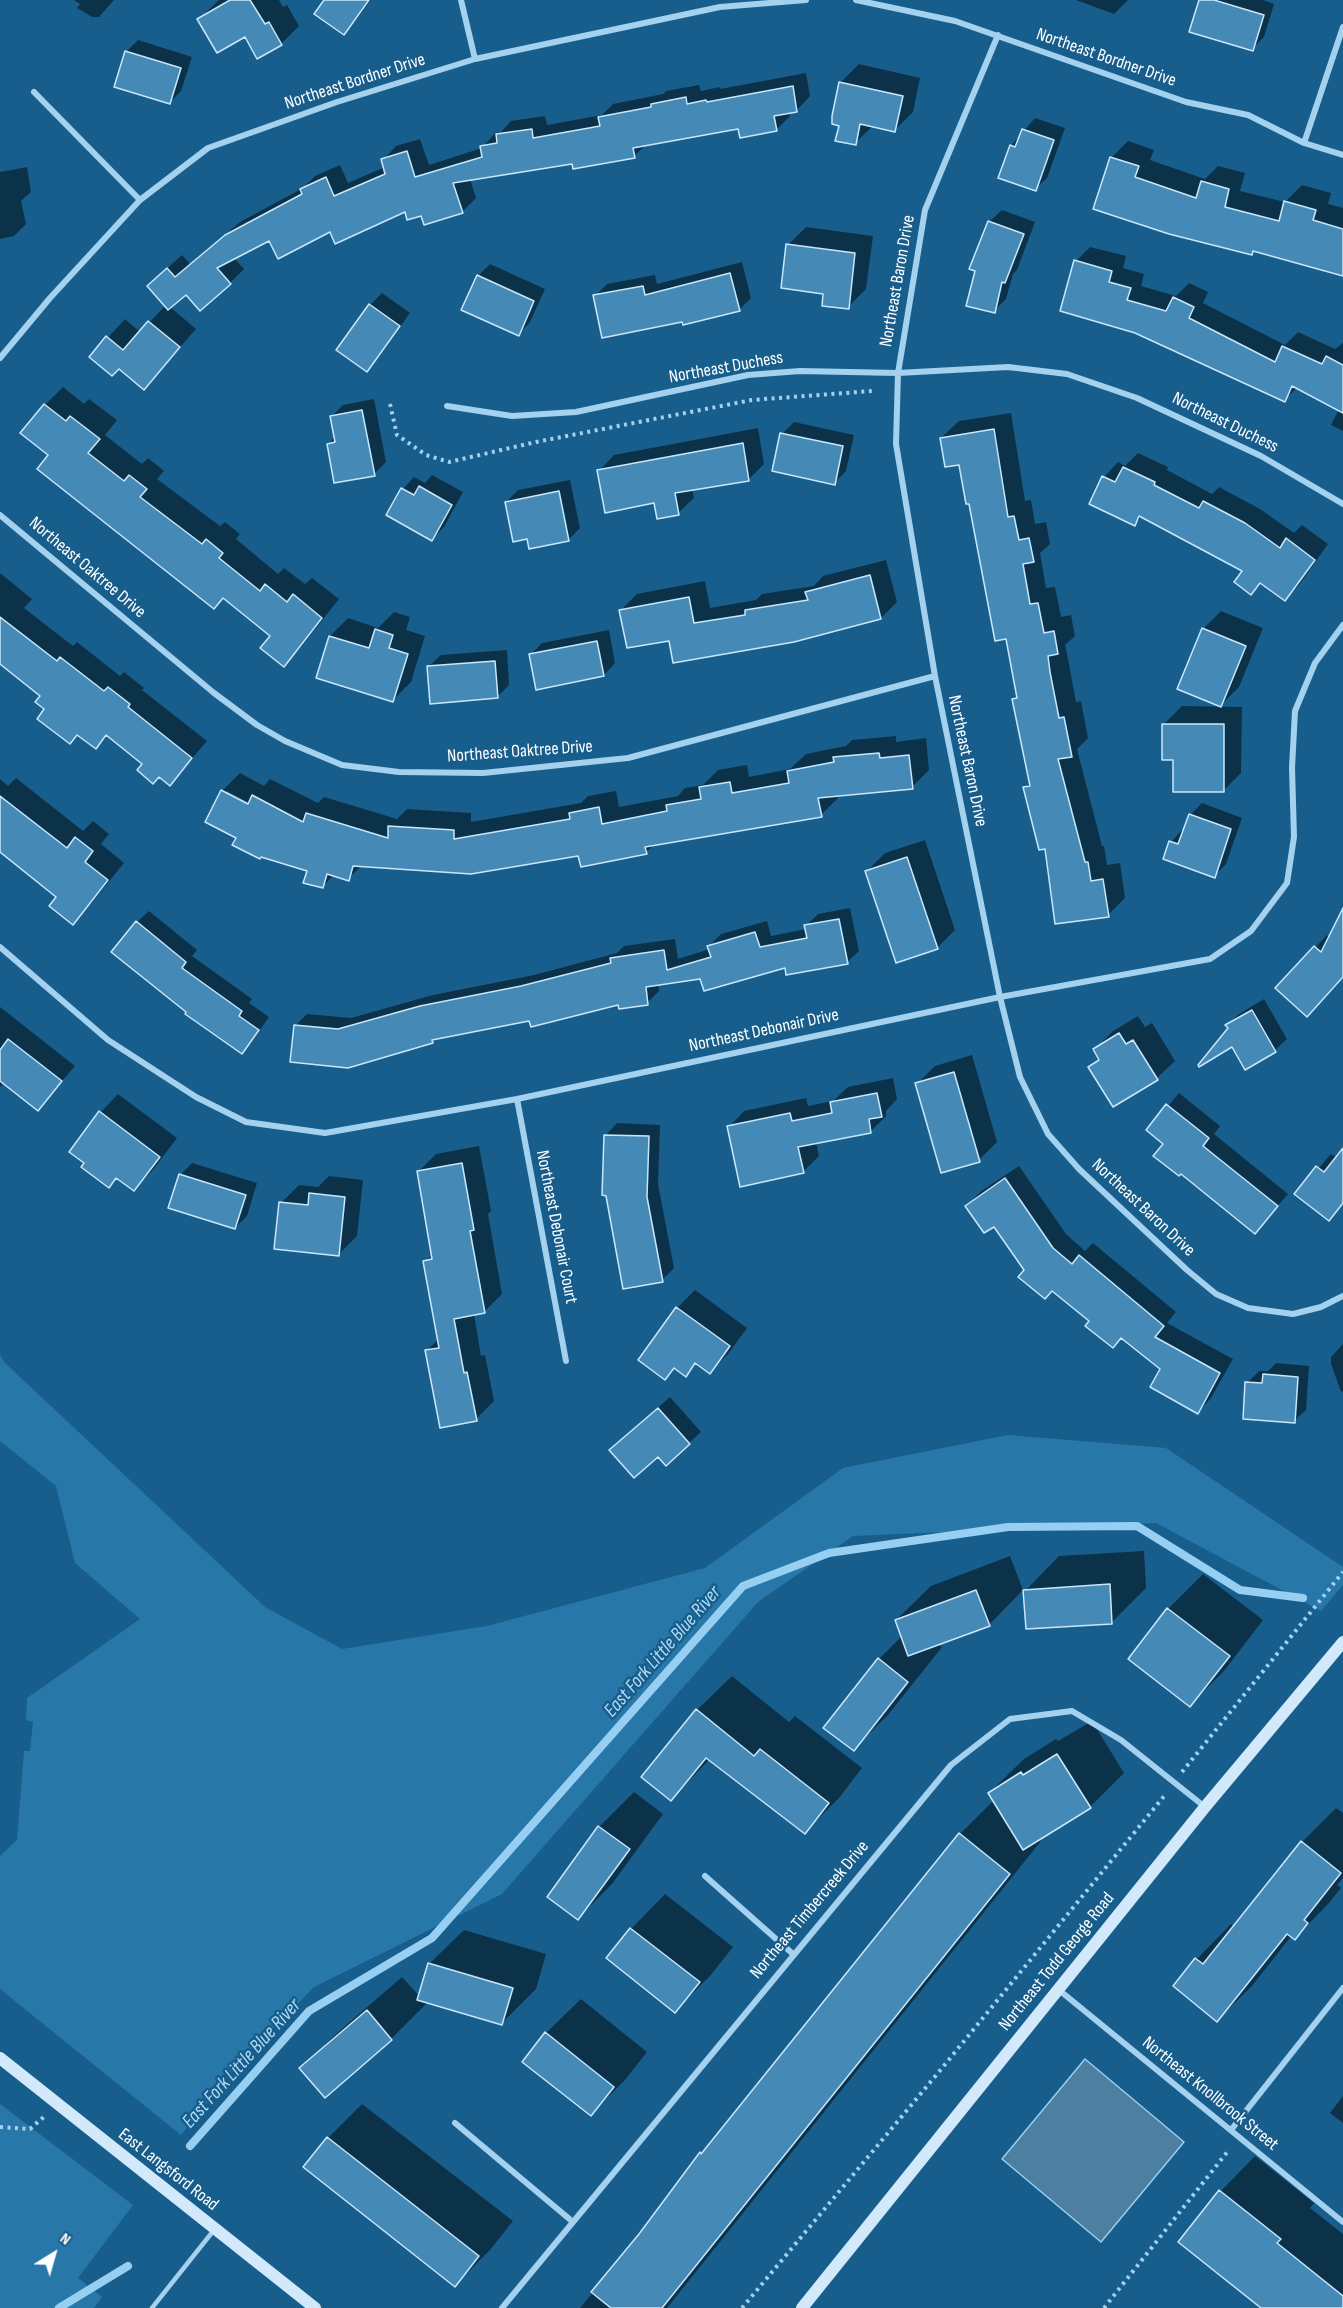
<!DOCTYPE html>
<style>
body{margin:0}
#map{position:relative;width:1343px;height:2308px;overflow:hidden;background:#185e8c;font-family:"Sofia Sans Condensed",sans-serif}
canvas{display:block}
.north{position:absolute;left:24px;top:2224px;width:60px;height:60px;-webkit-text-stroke:4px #185e8c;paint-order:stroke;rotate:37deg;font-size:16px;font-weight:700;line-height:24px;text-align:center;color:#fff}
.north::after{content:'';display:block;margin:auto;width:21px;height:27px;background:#fff;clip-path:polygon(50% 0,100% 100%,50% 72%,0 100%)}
</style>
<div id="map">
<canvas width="1343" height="2308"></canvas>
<div class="north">N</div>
</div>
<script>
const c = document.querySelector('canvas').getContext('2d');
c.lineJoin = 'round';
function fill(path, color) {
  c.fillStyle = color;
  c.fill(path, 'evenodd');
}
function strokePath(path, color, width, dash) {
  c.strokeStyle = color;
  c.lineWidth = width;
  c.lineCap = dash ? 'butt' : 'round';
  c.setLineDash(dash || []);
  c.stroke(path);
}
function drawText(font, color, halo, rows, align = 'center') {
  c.font = font + ' "Sofia Sans Condensed",sans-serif';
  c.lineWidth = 5;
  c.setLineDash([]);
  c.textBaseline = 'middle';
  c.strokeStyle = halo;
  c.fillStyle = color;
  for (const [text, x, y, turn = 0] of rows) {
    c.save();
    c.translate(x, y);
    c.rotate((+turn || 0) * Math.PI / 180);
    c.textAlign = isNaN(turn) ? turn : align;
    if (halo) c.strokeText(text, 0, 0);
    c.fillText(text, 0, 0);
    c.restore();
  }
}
const green = new Path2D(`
 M0,1355l4,7 261,245 77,42 145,-23 218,-58 138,-100 165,-33 158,13 177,119v18l-22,26 -165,-88 -303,13 -95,66 -256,292 -188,93 -88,91 -45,57 -181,-146v-133l17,-16 7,-89h6l3,-29 -7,-2 1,-22 113,-79 -65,-56 -19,-77 -56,-45z
 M0,2104l133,101 -55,73 24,19 -8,11h-94z`);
const water = new Path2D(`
 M1085,2059l99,83 -83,100 -99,-83z`);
const shadow = new Path2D(`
 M74,0h40l-15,17h-7l-15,-9 3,-4z
 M219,0h60l4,7 4,-2 12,21 -18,18 -82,-25z
 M326,0h45l-16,21 -11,12z
 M1076,0h52l-14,14z
 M1200,0h63l11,4 -10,33 -12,12z
 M138,40l54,17 -11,34 -12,12 -54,-17 12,-35z
 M859,64l61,14 -7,34 -18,18 -22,-4 -18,17 -22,-27 8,-34z
 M806,73l4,23 -13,14 -8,2 1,4 -14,14 -37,-3 -93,18 -12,11 -61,7 -103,16 6,19 -14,14 -40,2 -16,-4 -75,20 -62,9 -35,19 10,11 -14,14 -44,10 -16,14 26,22 -52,59 -25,-21 -28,-11 34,-37 15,13 26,-27 -3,-33 19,-17 8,9 50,-42 63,-34 12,-12 25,-11 8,18 37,-16 -2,-7 13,-14 24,-7 9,26 53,-17 13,-15 6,-1 10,-11 34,-5 2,9 55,-10 11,-11 50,-10 3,-3 33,-6 2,6 19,-4v2z
 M1035,118l30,10 -18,50 -12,11 -24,-43z
 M1128,141l26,9 -4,10 55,19 13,-13 27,7 -5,18 45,11 17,-17 29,8 -3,11 15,4v66l-88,-24 -4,4 -156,-46 17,-51z
 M27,167l4,25 -10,9 5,23 -12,12 -14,3v-67z
 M1002,210l33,12 -18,48 -4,4 -7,25 -12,12 -18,-41 -5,-1 19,-48z
 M806,227l67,9 -7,53 -18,18 -23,-15 -37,-47z
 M1090,247l36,9 -3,12 21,6 -3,12 35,10 13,-13 19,9 -5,11 82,42 13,-13 37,17 8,-6v88l-12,-6 8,-16 -41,-22 -14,13 -149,-69 -59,-70z
 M742,262l9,36 -12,12 -56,10 -88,-24 12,-12 48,-9 2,9z
 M490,264l55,25 -15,33 -11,12 -41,-58z
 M382,293l28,20 -32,45 -12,12 -28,-21 32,-44z
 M63,387l21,17 5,-5 28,21 -12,15 37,29 6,-6 16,13 -7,8 63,47 5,-4 15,12 -4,5 42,35 6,-6 21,16 7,-6 27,21 -38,48 -18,18 -11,-29 -222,-181 -5,-50z
 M374,399l12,63 -12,12 -46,-30 7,-7 -3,-21 11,-11z
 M1011,413l14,88 6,-1 4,24 11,-2 4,22 -10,9 6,35 9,-1 6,30 10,-2 4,21 -10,9 2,9 9,48 5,-1 7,37 -11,11 25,97h2l3,19 13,-2 5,35 -17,17 -62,-68 -22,-59 7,-6 -17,-83 4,-4 -11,-58 -46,-174 -20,-25 18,-17z
 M794,422l60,13 -8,36 -12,12 -52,-49z
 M758,428l6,36 -15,15 -57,10 2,9 -16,15 -79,-42 15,-16z
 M1138,453l30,14 -1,3 45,24 7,-7 41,22 34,24 8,-8 26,19 -29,41 -14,14 -23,-16 -11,10 -6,-23 -103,-54 -7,8 -31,-47 14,-15 7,4z
 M432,475l31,17 -19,35 -12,12 -29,-50 11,-12 11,6z
 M570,480l10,48 -12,12 -39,-3 -23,-35 12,-12z
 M886,560l11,42 -16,16 -211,21 -49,-29 16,-16 68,-13 5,27 46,-8 6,-6 52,-8 9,-10z
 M0,573l32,26 -8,9 49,38 4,-4 43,34 4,-4 20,16 -2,2 65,51 -37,43 -62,-49 -12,12 -49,-38 -5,-14 -42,-33z
 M1221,611l42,17 -24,59 -18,18 -18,-76z
 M394,612l16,5 -4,13 19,6 -14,46 -18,18 -75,-23 12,-41 18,-18 30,10z
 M609,630l6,33 -11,12 -74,-20 12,-12z
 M507,650l2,35 -12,12 -68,-31 12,-11z
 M1182,706l60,1 -1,66 -18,18 -48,-32 -11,-35z
 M896,736v6l30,-4 3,32 -17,17 -74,8v3l-17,17 -166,29 -9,8 -284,13 -14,14 -14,-4 -12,12 -13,-17 -71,-33 -16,-46 18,-18 24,13 6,-7 48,24 6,-6 73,22 10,-10 64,4v9l110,-19 7,-7 28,-5 3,16 59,-11 7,-8 18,-3 15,-15 29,-5 2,12 41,-8 16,-15 40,-8 6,-6zM227,791l28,15 -1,2 -27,-14z
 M16,778l67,53 10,-10 16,13 -8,10 23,19 -35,43 -17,17 -13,-27 -59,-45v-72l8,7z
 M1202,803l40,15 -16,46 -12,12 -43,-34 11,-12 3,1 5,-16z
 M925,840l30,90 -18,18 -70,-77 18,-18z
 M850,908l9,43 -12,11 -61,4 -128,18 1,7 -12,12 -28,1 -88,15 -95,19 -4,3 -137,-15 12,-12 44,4 82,-23 101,-20 83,-22 7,-7 51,-7 3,20 32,-10 -1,-3 12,-12 46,-13 4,15 36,-7 -1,-3 12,-12z
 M149,911l48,39 -5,6 60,43 -3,4 20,14 -16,23 -12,12 -53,-41 -51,-89z
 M1343,911v65l-66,12 50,-53 3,3z
 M1264,999l23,40 -12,11 -48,-25 12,-11z
 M0,1007l75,59 -37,43 -34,-26 -4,4z
 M1138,1016l7,11 7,-4 23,38 -18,17 -67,-11 10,-9 -5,-9 18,-18z
 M972,1055l25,87 -18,18 -62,-76 18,-18z
 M893,1078l4,21 -11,12v5l-15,15 -55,11 3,14 -16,16 -74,-45 15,-16 62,-13 2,8 25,-5 15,-14z
 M1179,1093l41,33 -6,8 74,60 -33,38 -90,-89 -17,-13z
 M118,1094l59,44 -25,33 -18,18 -16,-12 -9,9 -8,-74z
 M617,1123l43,2 -2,59 16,84 -12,12 -54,-86 -2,-59z
 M479,1146l12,65 -3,3 14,80 -18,18 -10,2 7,42 4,-1 9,46 -18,18 -50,-68 13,-12 -14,-77 8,-8 -15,-82 18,-18z
 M1343,1150v54l-14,15 -33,-25 35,-40 6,4z
 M192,1163l65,20 -10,33 -12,12 -55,-53z
 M1019,1166l47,68 19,17 8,-8 83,69 -9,11 66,36 -22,39 -13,14 -36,-43 -40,-32 -9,9 -22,-25 -65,-51 -31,-45 -28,-19 13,-14z
 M329,1176l34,4 -6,56 -18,18 -58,-51 18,-18 19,2z
 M695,1290l52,38 -19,26 -18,18 -13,-9 -12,12 -10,-7 -10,10 12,-70z
 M1343,1344v47l-2,1 -10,-28v-7z
 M1276,1363l33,3 -3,44 -12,11 -47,-38 12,-12h9z
 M670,1397l31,35 -12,11 -31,12 -35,-17z
 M1144,1551l2,37 -34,34 -87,-31 34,-35z
 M1010,1556l13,34 -34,35 -51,19 4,3 -54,68 -35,34 26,-90 23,-23 -6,-16 35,-34z
 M1203,1574l60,46 -39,51 -34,34 -59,-47 37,-49z
 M732,1676l57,46 6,-6 67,52 -23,30 -34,34 -95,-73 -39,40 -28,-23 54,-66z
 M1092,1721l32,52 -34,34 -52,32 3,2 -374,467h-87l60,-74 61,-81 15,-14 244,-305 34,-34 -5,-7 35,-34 32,-20 2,2z
 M634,1792l29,22 -51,70 -34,34 -29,-21 50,-70z
 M1336,1808l7,5v65l-6,7 4,3 -12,15 -34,35 -3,-3 -40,51 -35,34 -42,-34 22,-27 34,-35 3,3 68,-85z
 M665,1894l68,53 -23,29 -35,35 -44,-82z
 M464,1930l82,24 -10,35 -34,34 -80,-23 4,4 -35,35 -66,57 -24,-28 35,-34 66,-57 18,20 9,-33z
 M581,1999l66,53 -22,28 -34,34 -67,-53 22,-28z
 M1343,2096v27l-13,-10z
 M362,2104l151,117 -23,29 -35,35 -127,-147z
 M1255,2156l59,47 -4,5 33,26v74h-84l2,-2 -81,-64 41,-51z`);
const stream = new Path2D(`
 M190,2146l119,-135 123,-73 311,-352 86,-33 179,-26 129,-1 103,64 63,8
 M59,2308l69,-42`);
const building = new Path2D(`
 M230,0h20l15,24 4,-2 13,23 -25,14 -12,-22 -28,16 -20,-34z
 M324,0h45l-25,35 -30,-21z
 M1199,0h15l50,15 -11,36 -64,-19z
 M125,51l56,17 -11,36 -56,-17z
 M839,82l64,14 -8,36 -35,-8 -4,21 -21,-4 4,-15 -7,-2v-8z
 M793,86l4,26 -23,4 3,15 -37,7 -2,-9 -105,19 2,10 -62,11 -1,-5 -119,19 10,30 -39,12 -3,-9 -14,4 -2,-8 -70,32 -5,-12 -52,27 -9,-18 -52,27 14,16 -31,27 -14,-16 -18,15 -21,-24 20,-18 8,9 50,-42 77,-41 -2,-5 26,-12 8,19 51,-22 -4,-15 26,-8 8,26 67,-20 -2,-11 17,-3 -1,-9 36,-5 1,9 67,-12 -2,-9 53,-10v-3l35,-7 1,7 19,-4 1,2z
 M1022,129l32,11 -18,51 -38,-13 12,-33 5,2z
 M1110,157l29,9 -4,11 61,21 5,-17 28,8 -4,18 54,14 5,-20 32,9 -3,10 30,9v47l-90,-25 -1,4 -83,-21 -76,-25z
 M988,221l36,13 -19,49 -3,-1 -7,31 -29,-7 9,-35 -6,-2z
 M786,244l69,9 -6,56 -27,-3 1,-12 -42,-6z
 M1074,260l38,11 -3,11 22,6 -4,12 39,11 7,-14 21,10 -5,11 86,44 7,-16 40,18 4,-8 17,9v48l-51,-27 -7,16 -150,-69 -75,-22z
 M730,273l10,38 -57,14 -1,-3 -80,16 -9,-43 50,-9 2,9z
 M477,275l57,26 -15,35 -58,-26z
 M369,304l31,22 -33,46 -31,-22z
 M148,321l32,26 -36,43 -25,-21 -7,7 -23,-19 17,-21 17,14z
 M44,404l22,17 4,-5 30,23 -12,14 36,28 5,-6 18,14 -7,8 62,47 4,-5 17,14 -4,5 41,33 5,-7 22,18 6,-8 29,24 -38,49 -24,-19 10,-12 -47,-38 -9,11 -177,-140 11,-14 -28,-22z
 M362,410l13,66 -41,7 -7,-39 8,-2 -5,-26z
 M994,429l14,88 6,-1 5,24 10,-2 5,24 -11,2 7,40 8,-1 6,30 10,-2 4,23 -10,2 2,16 9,46 5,-1 8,40 -14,2 27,103h3l3,19 12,-2 6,38 -54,7 -10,-75 -6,1 -16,-63 7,-1 -18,-87 5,-1 -11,-59 -11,2 -26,-137h-3l-7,-39 -14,2 -5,-29z
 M780,433l63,13 -8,39 -63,-14z
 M743,443l6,38 -74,12 4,22 -22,4 -3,-16 -49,10 -8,-43z
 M1123,467l32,15 -1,3 45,23 4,-7 42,22 35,25 6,-10 29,22 -30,41 -25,-18 -9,12 -17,-13 8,-11 -103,-55 -4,10 -46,-22 13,-28 13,6z
 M419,486l33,19 -20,36 -46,-26 15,-27 13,7z
 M559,491l10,50 -40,8 -2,-10 -14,3 -8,-40z
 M870,575l11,44 -87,23 -121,21 -4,-22 -42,7 -8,-38 70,-13 5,26 51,-8v-5l63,-10 -3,-8z
 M0,617l57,44 3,-4 44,34 4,-4 22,17 -2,3 64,51 -22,28 -11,-9 -6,7 -16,-14 5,-6 -36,-29 -10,14 -19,-14 -7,9 -33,-25 7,-10 -9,-7 5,-6 -40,-32z
 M1202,628l44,18 -25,61 -44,-18z
 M375,629l18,6 -4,13 19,6 -15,48 -77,-24 13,-42 40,12z
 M597,641l7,35 -68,14 -7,-36z
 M495,661l3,37 -68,6 -3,-38z
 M1162,724h62v68h-51v-32h-11z
 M879,753l1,5 29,-3 4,34 -95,9 4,19 -177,30 2,7 -66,13 -3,-11 -107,18 -118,-8 -4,15 -22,-7 -4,14 -20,-5 4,-12 -46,-14 -1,2 -28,-14 4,-7 -31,-16 16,-32 27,14 4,-9 51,27 3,-9 82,25v-12l66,4v9l116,-20 -1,-6 30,-6 3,17 65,-13 -1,-6 35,-6 -2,-12 31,-5 2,11 57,-10 -2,-12 47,-9 -1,-5z
 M0,796l67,52 8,-11 18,14 -8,11 23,18 -35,45 -24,-19 7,-9 -56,-45z
 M1189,814l42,15 -16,49 -52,-19 6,-18 9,3z
 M907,857l31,92 -42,14 -31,-92z
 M1343,908v69l-36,40 -32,-29 39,-42 7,6z
 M839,919l9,45 -62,11 -1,-7 -81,23 -4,-12 -54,8 2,18 -29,4 -1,-4 -87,22 -2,-6 -97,19 1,3 -85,25 -58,-6 4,-37 44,4 82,-23 101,-20 90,-23 -1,-5 54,-8 3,20 44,-13 -4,-11 48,-14 5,15 47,-9 -3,-13z
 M136,921l50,41 -4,6 60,43 -3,5 20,14 -17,24 -57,-40 1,-2 -75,-60z
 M1252,1010l24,42 -31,18 -13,-23 -33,20 -1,-2 30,-37 -3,-3z
 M1119,1033l7,11 7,-4 25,40 -45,27 -25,-40 11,-7 -6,-11z
 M8,1039l54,42 -24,30 -38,-30v-31z
 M954,1072l26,90 -39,11 -26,-90z
 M877,1093l5,24 -13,2 2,14 -73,14 6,26 -64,14 -13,-61 63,-13 2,8 40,-8 -2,-11z
 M1166,1104l43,34 -6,8 75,60 -23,28 -74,-60 -2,2 -26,-20 10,-12 -17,-14z
 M99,1111l61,46 -26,34 -18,-13 -7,10 -28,-21 3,-4 -15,-11z
 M604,1135l45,1 -2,61 16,85 -40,7 -17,-93 -4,-1z
 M1343,1148v55l-14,18 -35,-27 22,-28 8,6z
 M462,1163l12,67 -4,1 15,82 -31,6 10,54 3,-1 10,49 -37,7 -15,-78 14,-2 -16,-87 9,-2 -15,-88z
 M179,1174l67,21 -11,34 -67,-21z
 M1005,1178l48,70 19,16 7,-9 85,71 -9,11 65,36 -22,41 -48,-27 10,-18 -39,-31 -8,10 -28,-22 4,-5 -37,-30 -7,8 -27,-22 6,-7 -30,-43 -10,6 -19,-27z
 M309,1193l36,4 -6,59 -65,-7 5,-47 29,3z
 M676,1307l54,39 -20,28 -15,-11 -9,14 -12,-9 -9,12 -27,-20z
 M1263,1374l35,3 -3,46 -52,-4 2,-37 17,1z
 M658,1408l32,36 -24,22 -8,-9 -24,21 -25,-28z
 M1110,1584l2,40 -86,5 -3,-39z
 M976,1590l14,36 -82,30 -13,-36z
 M1167,1608l63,48 -40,51 -62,-48z
 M878,1658l30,24 -54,69 -31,-23z
 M696,1709l58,47 6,-7 69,54 -24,31 -99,-76 -35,43 -30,-24z
 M1057,1754l34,54 -68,42 -35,-57 33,-21 2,3z
 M598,1826l32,23 -52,71 -31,-23z
 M959,1833l51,41 -348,434h-51l-20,-16 48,-58 61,-82 1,2z
 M1301,1841l40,32 -37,47 4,3 -13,17 -8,-6 -70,88 -44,-36 22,-28 8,6z
 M630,1928l70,54 -25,31 -69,-55z
 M428,1963l85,25 -11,37 -85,-25z
 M367,2010l25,30 -67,58 -26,-30z
 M545,2032l69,55 -23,29 -69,-54z
 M327,2137l152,119 -24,31 -152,-120z
 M1219,2190l62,49 -4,4 66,53v12h-82l-83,-66z`);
const path = new Path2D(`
 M390,404l7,31 29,20 23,7 87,-20 216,-42 120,-9
 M1182,1772l161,-200
 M0,2127l30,2 16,-14
 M742,2308l196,-235 227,-278
 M1104,2308l124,-157`);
const lane = new Path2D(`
 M152,2308l62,-78`);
const street = new Path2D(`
 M461,0l14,59
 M856,0l99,21 231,81 62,13 56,28 39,12
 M998,35l-73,175 -27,163 -2,71 39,232 65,321 20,80 28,57 31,35 108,101 29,24 32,14 45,6 28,-7 22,-11
 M34,92l106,108
 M1304,143l39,-116
 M0,358l50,-60 90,-98 68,-52 129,-46 138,-43 245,-52 86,-7
 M447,406l65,10 64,-4 172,-37 52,-4 98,2 110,-6 59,7 70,24 124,58 82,48
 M0,515l214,178 43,32 28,16 57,24 57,7 84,1 145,-15 307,-82
 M0,947l108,93 88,57 50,25 79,11 192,-34 483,-102 210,-38 41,-28 36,-48 7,-46 -2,-69 3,-57 20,-48 28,-38
 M517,1099l49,262
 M705,1876l88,78
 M1059,1990l284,232
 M455,2123l118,99
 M1231,2130l112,-142
 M502,2308l449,-543 59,-46 62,-8 49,29 84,67`);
const secondary = new Path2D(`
 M0,2058l315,250
 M802,2308l403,-501 138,-165`);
const streetNames = [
 ["Northeast Bordner Drive",1106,58,19],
 ["Northeast Bordner Drive",355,82,-18],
 ["Northeast Baron Drive",898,281,-80],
 ["Northeast Duchess",726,368,-10],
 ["Northeast Duchess",1225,423,26],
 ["Northeast Oaktree Drive",87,568,40],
 ["Northeast Oaktree Drive",520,752,-4],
 ["Northeast Baron Drive",967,761,78],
 ["Northeast Debonair Drive",764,1031,-12],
 ["Northeast Baron Drive",1143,1208,43],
 ["Northeast Debonair Court",556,1227,79],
 ["Northeast Timbercreek Drive",810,1910,-50],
 ["Northeast Todd George Road",1057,1962,-51],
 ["Northeast Knollbrook Street",1210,2094,39],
 ["East Langsford Road",168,2170,38]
];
const waterNames = [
 ["East Fork Little Blue River",663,1652,-49],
 ["East Fork Little Blue River",242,2064,-48]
];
fill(green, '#2877a9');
fill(water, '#4d7fa0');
strokePath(water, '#96cff1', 1.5);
fill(shadow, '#0007');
strokePath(stream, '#96cff1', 8);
fill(building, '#458ab7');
strokePath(building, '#c9e7fa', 1.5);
strokePath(path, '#a3d1ee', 4, [3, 4.5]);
strokePath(lane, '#a3d1ee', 4.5);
strokePath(street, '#a3d1ee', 6);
strokePath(secondary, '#d1e9fa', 12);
drawText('18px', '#fff', '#185e8c', streetNames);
drawText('italic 20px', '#afdbf6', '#185e8c', waterNames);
</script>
